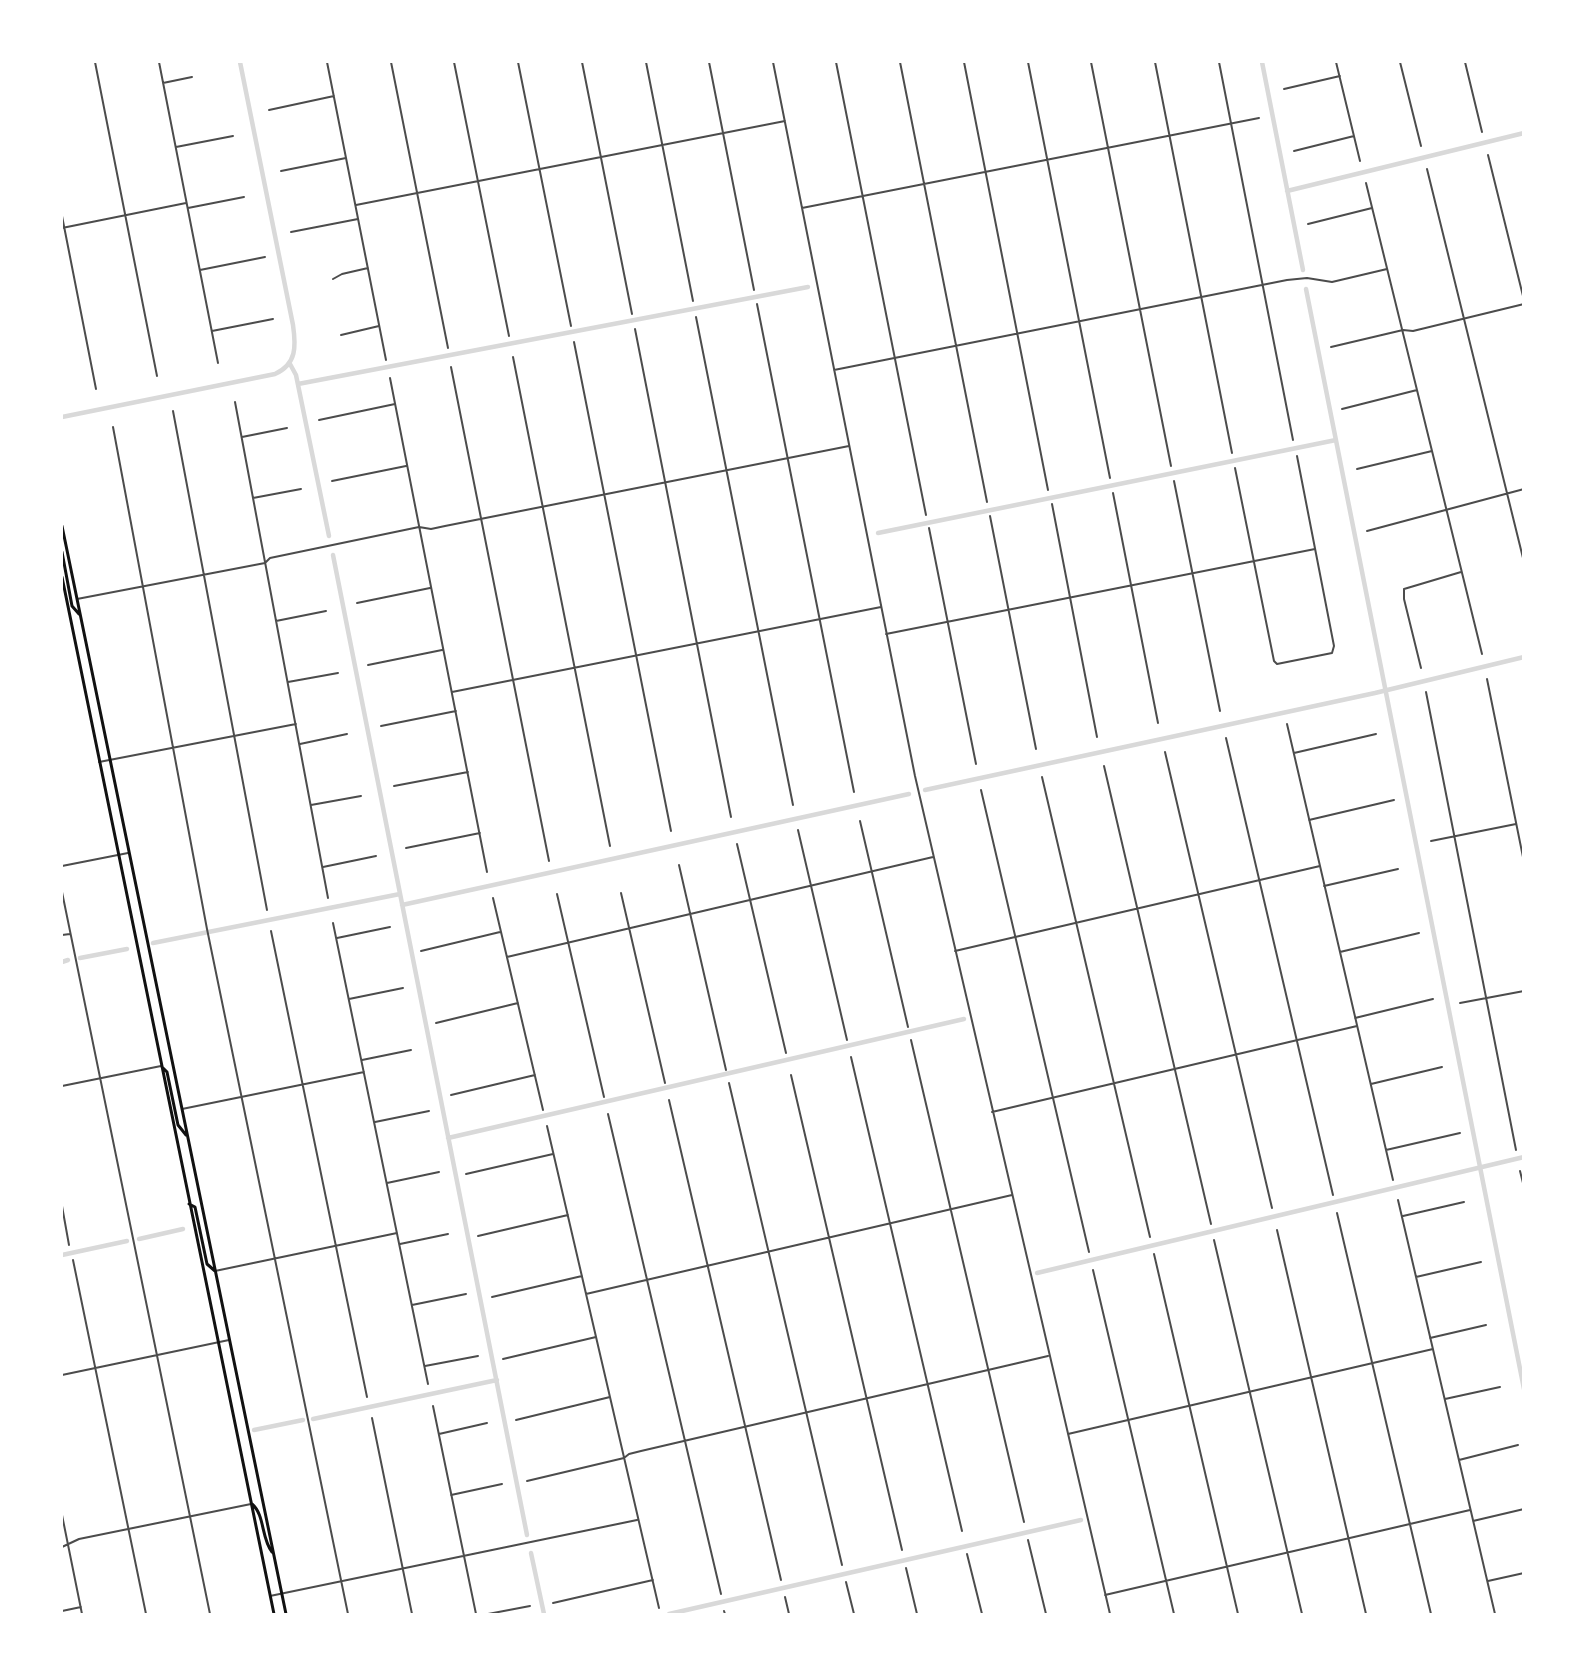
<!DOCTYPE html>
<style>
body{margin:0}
#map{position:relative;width:1585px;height:1676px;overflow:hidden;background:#fff;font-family:"Varela Round",sans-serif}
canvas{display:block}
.frame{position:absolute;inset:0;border:63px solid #fff;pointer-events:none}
</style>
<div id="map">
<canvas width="1585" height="1676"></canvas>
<div class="frame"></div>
</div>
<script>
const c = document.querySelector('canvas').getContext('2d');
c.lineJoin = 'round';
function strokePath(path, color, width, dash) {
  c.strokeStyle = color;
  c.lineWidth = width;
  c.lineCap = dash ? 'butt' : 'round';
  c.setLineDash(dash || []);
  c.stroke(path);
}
const canal = new Path2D(`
 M1262,62l41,208
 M1287,191l237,-58
 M1306,289l218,1100
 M290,364l6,11 33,161
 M298,384l510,-97
 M62,417l213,-43c22,-10 21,-28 18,-49l-53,-263
 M878,533l458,-93
 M333,555l194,980
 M925,790l450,-97 149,-36
 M402,905l507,-111
 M153,943l247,-49
 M80,958l47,-9
 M62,962l6,-2
 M448,1138l516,-119
 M139,1239l44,-10
 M62,1255l65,-14
 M1037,1273l487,-116
 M313,1419l184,-39
 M254,1430l49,-10
 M531,1553l13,61
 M669,1614l412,-94`);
const minor = new Path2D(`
 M95,62l62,314
 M159,62l59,301
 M327,62l59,298
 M391,62l57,286
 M454,62l55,274
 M518,62l53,264
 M582,62l50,252
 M646,62l47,239
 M709,62l45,228
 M773,62l142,714 195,838
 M836,62l90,453
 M900,62l87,440
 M964,62l84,428
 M1028,62l82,416
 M1091,62l80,404
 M1155,62l77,391
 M1219,62l74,378
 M1336,62l24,99
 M1400,62l21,84
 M1465,62l17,70
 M163,83l29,-6
 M1284,89l56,-13
 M269,110l65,-14
 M176,147l57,-11
 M1294,151l60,-15
 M1488,155l36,145
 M1427,169l97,393
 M281,171l65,-13
 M1366,183l116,471
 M356,205l429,-84
 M188,208l56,-11
 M802,208l457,-90
 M62,216l34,173
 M1308,224l64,-16
 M62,228l124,-25
 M291,232l67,-13
 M200,270l65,-13
 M333,279l9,-5 26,-6
 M757,304l97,488
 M696,317l97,488
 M635,329l96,488
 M212,331l61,-12
 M341,335l38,-9
 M574,342l97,489
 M1331,347l72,-17 10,1 111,-27
 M513,357l97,489
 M451,367l98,494
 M834,370l453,-90 20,-2 25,4 55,-13
 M390,378l97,494
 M235,402l93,496
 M1342,409l75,-19
 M173,411l94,499
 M319,420l76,-16
 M113,427l94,502 141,685
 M242,437l45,-9
 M1235,468l39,193 3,3 55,-11 2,-7 -37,-190
 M1357,469l75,-18
 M332,481l74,-15
 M1174,481l46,230
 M1113,493l45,230
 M253,498l48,-9
 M1052,504l45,233
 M990,516l46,233
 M929,528l47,236
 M1367,531l157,-42
 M77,599l188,-36 5,-5 149,-31 12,2 14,-3 404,-80
 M357,603l73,-15
 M276,621l50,-10
 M886,634l429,-85
 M368,665l74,-15
 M1421,668l-17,-69v-10l57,-17
 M1487,679l37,183
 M288,682l50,-9
 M452,692l429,-85
 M1426,692l90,458
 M1287,724l106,456
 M381,726l75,-15
 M1226,738l107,457
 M300,744l47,-10
 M1165,752l107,456
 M1294,753l82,-19
 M99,762l197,-38
 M1104,766l107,458
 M1042,777l108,460
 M394,786l74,-14
 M981,790l108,462
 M311,805l50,-9
 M1309,820l85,-20
 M860,821l48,206
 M798,830l49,210
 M1431,841l85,-17
 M737,844l49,209
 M406,848l74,-15
 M679,865l47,205
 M62,866l66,-13
 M323,867l53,-11
 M1324,886l74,-17
 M62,892l148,722
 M621,893l44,190
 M557,894l47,203
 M493,898l50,212
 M333,923l95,461
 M271,931l96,466
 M62,935l8,-1
 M337,938l53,-11
 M421,951l79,-19
 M955,951l365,-85
 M1340,952l79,-19
 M507,957l426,-100
 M349,999l54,-11
 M1460,1003l64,-12
 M1355,1018l78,-19
 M436,1023l82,-20
 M911,1040l113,482
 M851,1057l111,474
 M362,1060l49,-10
 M791,1075l111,475
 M729,1083l113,482
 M1371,1084l71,-17
 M62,1086l99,-20
 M451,1095l84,-20
 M669,1100l112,480
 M182,1109l182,-37
 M992,1112l365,-86
 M608,1114l113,480
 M375,1122l54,-11
 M547,1126l112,482
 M1386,1150l74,-17
 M1520,1171l4,16
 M466,1174l87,-20
 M387,1183l52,-11
 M1398,1200l97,414
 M62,1206l7,39
 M1337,1213l94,401
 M1403,1216l61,-14
 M1277,1230l89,384
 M478,1236l90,-21
 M1214,1240l88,374
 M400,1244l48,-10
 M1154,1254l84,360
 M73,1260l73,354
 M1093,1270l81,344
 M215,1271l182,-38
 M1416,1277l65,-15
 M586,1294l426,-99
 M492,1297l90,-21
 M412,1305l54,-11
 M1430,1338l56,-13
 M503,1359l93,-22
 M425,1366l53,-10
 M62,1375l167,-35
 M1445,1399l55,-12
 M433,1406l43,208
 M372,1418l40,196
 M516,1420l94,-23
 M439,1434l48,-11
 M1068,1434l365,-85
 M1459,1460l59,-15
 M527,1481l97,-23 5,-4 12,-3 407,-95
 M451,1495l51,-11
 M62,1515l20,99
 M1473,1521l51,-12
 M1028,1540l18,74
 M62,1547l17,-8 172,-35
 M967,1554l15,60
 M906,1568l11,46
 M1488,1581l36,-8
 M846,1582l8,32
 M1105,1595l365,-85
 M270,1596l367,-76
 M785,1597l4,17
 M553,1603l100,-23
 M62,1611l19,-4
 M724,1611l1,3
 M488,1614l42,-8`);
const secondary = new Path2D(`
 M62,526l224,1088
 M62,552l10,54 7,8
 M62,577l212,1037
 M162,1067l5,5 11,53 8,10
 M189,1204l6,3 12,57 8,7
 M252,1504c13,11 9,34 20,48`);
strokePath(canal, '#d9d9d9', 4.5);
strokePath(minor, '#4c4c4c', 2);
strokePath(secondary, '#111', 3);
</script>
